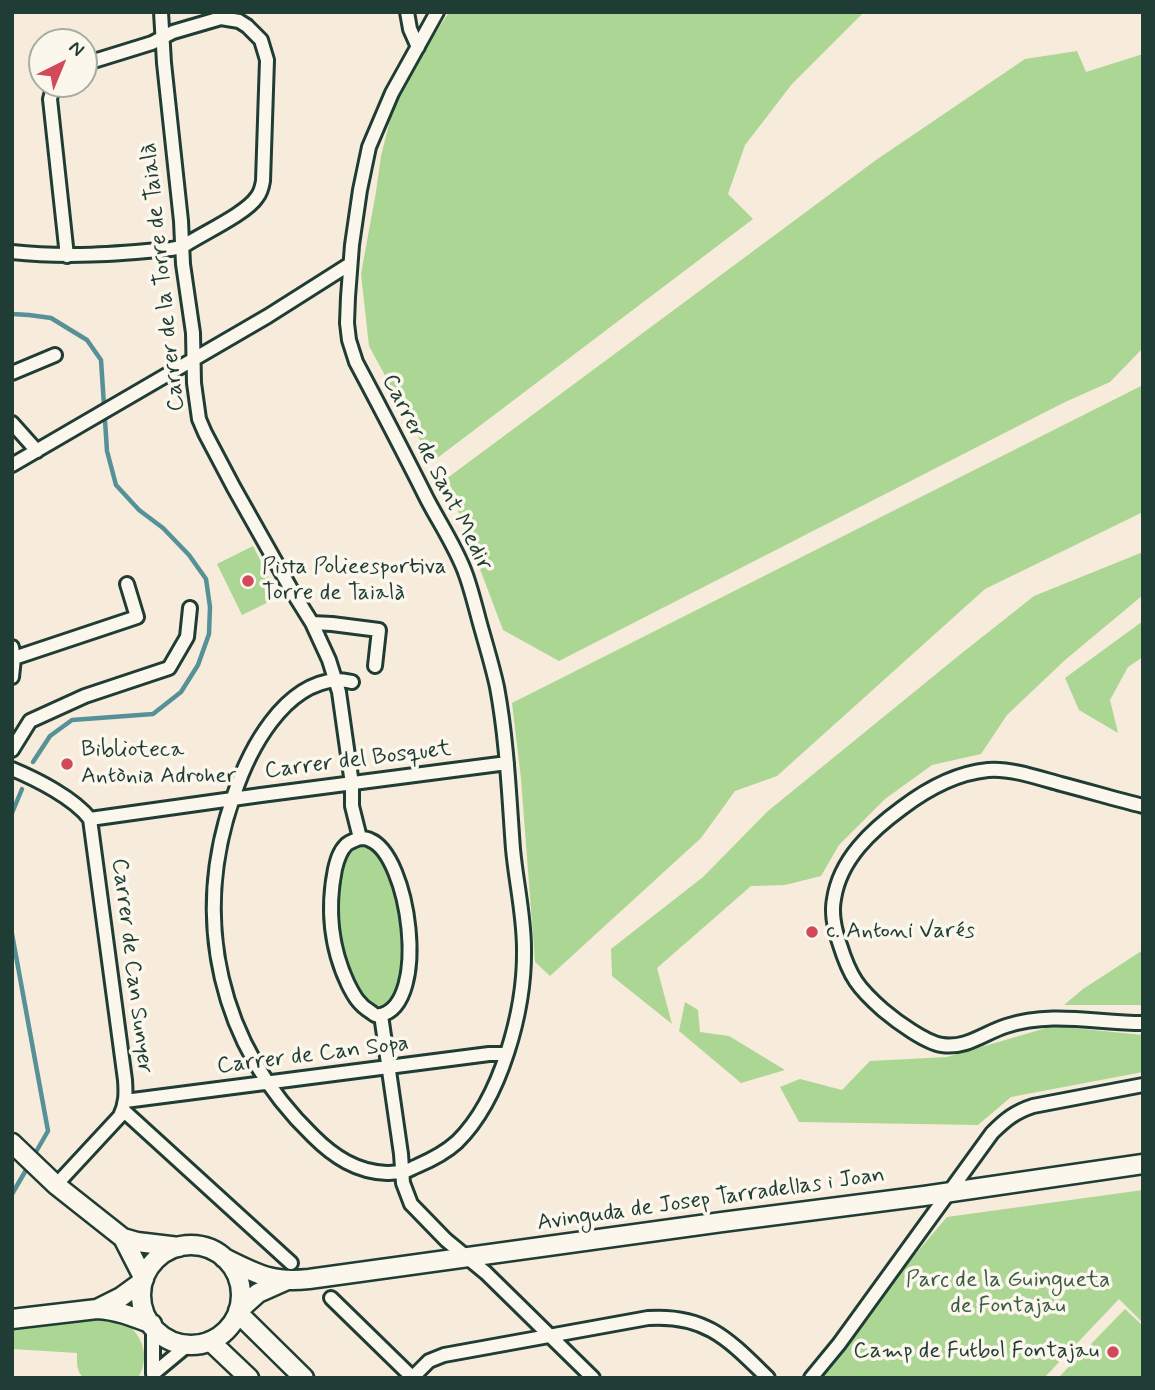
<!DOCTYPE html>
<meta charset="utf-8">
<style>
body{margin:0}
#map{position:relative;width:1155px;height:1390px;overflow:hidden;background:#f7ebdb;font-family:Mynerve,sans-serif}
canvas{display:block}
.frame{position:absolute;inset:0;border:14px solid #1f3d34;pointer-events:none}
.north{position:absolute;left:28px;top:28px;width:70px;height:70px;box-sizing:border-box;background:#fbf7ec;border:2px solid #a3ada2;border-radius:50%;rotate:43deg;font-size:19px;font-weight:700;line-height:28px;text-align:center;color:#1f3d34}
.north::after{content:'';display:block;margin:auto;width:24px;height:32px;background:#d1495b;clip-path:polygon(50% 0,100% 100%,50% 72%,0 100%)}
</style>
<div id="map">
<canvas width="1155" height="1390"></canvas>
<div class="frame"></div>
<div class="north">N</div>
</div>
<script>
const c = document.querySelector('canvas').getContext('2d');
c.lineJoin = 'round';
function fill(path, color) {
  c.fillStyle = color;
  c.fill(path, 'evenodd');
}
function strokePath(path, color, width, dash) {
  c.strokeStyle = color;
  c.lineWidth = width;
  c.lineCap = dash ? 'butt' : 'round';
  c.setLineDash(dash || []);
  c.stroke(path);
}
function drawText(font, color, halo, rows, align = 'center') {
  c.font = font + ' Mynerve,sans-serif';
  c.lineWidth = 7;
  c.setLineDash([]);
  c.textBaseline = 'middle';
  c.strokeStyle = halo;
  c.fillStyle = color;
  for (const [text, x, y, turn = 0] of rows) {
    c.save();
    c.translate(x, y);
    c.rotate((+turn || 0) * Math.PI / 180);
    c.textAlign = isNaN(turn) ? turn : align;
    if (halo) c.strokeText(text, 0, 0);
    c.fillText(text, 0, 0);
    c.restore();
  }
}
const green = new Path2D(`
 M449,12h415l-72,72 -47,61 -17,49 25,25 -321,243 -63,-116 -8,-72 15,-82 5,-36 12,-48 35,-63z
 M1077,51l9,21 57,-18v294l-33,34 -47,21 -504,258 -56,-31 -57,-151 430,-319 149,-101z
 M1143,385v127l-158,77 -208,187 -42,15 -34,47 -151,138 -15,-14 -14,-183 -9,-76z
 M253,546l26,51 -37,18 -25,-51z
 M1143,552v43l-78,65 -58,55 -26,39 -49,11 -47,34 -46,46 -18,31 -36,9 -34,1 -94,82 15,56 -60,-48 -1,-27 92,-72 65,-66 189,-154 77,-61z
 M1143,621v36l-15,10 -18,33 8,33 -39,-23 -14,-32z
 M362,841c14,5 22,19 27,32 16,34 20,76 10,112 -2,4 -3,11 -6,15 -2,3 -6,4 -9,6 -7,0 -15,-1 -20,-6 -16,-15 -28,-60 -29,-81 -1,-24 4,-47 11,-70z
 M1143,950v55h-79l19,-16z
 M685,1002l13,8 2,22 29,4 56,34 -44,13 -62,-52z
 M1053,1026l90,9v37l-132,25 -33,28 -179,-3 -19,-35 20,-8 42,11 28,-29 77,-4z
 M1143,1190v133l-24,-24 -75,79h-234l137,-161z
 M1125,1309l18,17v52h-85z
 M111,1318c6,2 12,4 17,7 17,14 21,35 10,53h-54c-8,-6 -7,-16 -7,-25l-65,-4v-20z`);
const stream = new Path2D(`
 M12,314l17,1 22,3 36,22 14,20 6,91 9,34 23,25 24,18 26,27 17,24 4,28 -1,27 -11,31 -17,27 -28,22 -81,6 -22,16 -17,26
 M12,813l10,-24
 M12,934l36,197 -15,26
 M12,1194l17,-29`);
const street = new Path2D(`
 M161,12l3,51 17,158 2,43 10,69 1,50 5,36 6,14 29,55 58,103 20,32 17,37 10,32 13,92v22l8,32
 M407,12l3,17 8,18
 M54,84l-4,15 17,157
 M12,252c55,6 104,2 159,-3l11,-2c19,-13 64,-33 75,-50 4,-5 5,-10 6,-16l4,-121 -6,-20 -14,-14 -8,-5 -18,-3 -48,14 -21,11 -68,21
 M12,373l43,-18
 M12,423l25,28
 M12,465l256,-149 82,-52
 M312,623l20,1 47,6 -4,36
 M12,647l2,11 -2,19
 M14,658l123,-41 -10,-33
 M352,682c-5,-1 -10,-2 -15,-2 -54,4 -88,70 -103,115 -44,124 -15,250 79,341 21,21 44,36 74,37 1,0 15,-1 16,-1 5,-1 9,-4 14,-6 14,-6 28,-13 40,-24 44,-43 68,-132 67,-193 0,-34 -8,-67 -11,-100 -4,-54 -6,-108 -16,-162 -5,-23 -12,-45 -18,-67 -4,-15 -8,-31 -13,-45 -9,-26 -26,-51 -39,-76 -23,-46 -47,-92 -71,-137l-7,-22 -2,-17 1,-26 4,-52 8,-55 9,-43 23,-54 45,-81
 M12,750l18,-29 55,-25 84,-28 18,-31 3,-29
 M12,769c24,10 62,29 78,50l35,261c1,14 1,23 -5,36l-64,69
 M1143,806c-28,-7 -55,-15 -82,-22 -22,-6 -50,-16 -73,-14 -31,3 -61,19 -86,38 -30,22 -62,51 -68,91 -3,15 1,32 6,46 10,32 18,43 43,65 13,11 43,33 59,35 24,4 42,-12 64,-19 46,-15 90,-3 137,-3
 M90,819l171,-24 246,-32
 M360,838c3,0 7,0 10,2 39,15 60,163 11,175 -6,1 -6,0 -10,-3 -12,-7 -17,-16 -23,-28 -17,-36 -21,-75 -13,-115 2,-8 4,-17 11,-24 3,-3 9,-5 14,-7z
 M381,1015l20,139 2,29 8,21 35,36 40,33 107,105
 M125,1101l364,-47h17
 M123,1110l168,153
 M331,1298l82,80
 M153,1374v-48
 M153,1374l36,-30
 M412,1378l17,-17 15,-6 204,-37c58,-4 81,22 120,60
 M811,1378l28,-34 153,-211c14,-14 23,-21 41,-27l110,-21`);
const secondary = new Path2D(`
 M12,1143l44,42 67,53 14,4 42,5
 M123,1238l21,41
 M141 1295a50 50 0 1 1 100 0a50 50 0 1 1-100 0Z
 M224,1258c34,16 46,25 85,21l413,-57 202,-26 219,-32
 M97,1309l24,-12 22,-16
 M238,1311l20,-18 27,-12
 M238,1313l66,65
 M12,1319l85,-10c20,1 37,8 55,15
 M210,1341l39,37`);
const markers = [
 [248,581,7,"#d1495b"],
 [67,764,7,"#d1495b"],
 [812,932,7,"#d1495b"],
 [1113,1352,7,"#d1495b"]
];
const streetNames = [
 ["Carrer de la Torre de Taialà",164,277,-96],
 ["Carrer de Sant Medir",436,473,63],
 ["Carrer del Bosquet",358,761,-7],
 ["Carrer de Can Sunyer",131,966,83],
 ["Carrer de Can Sopa",313,1056,-7],
 ["Avinguda de Josep Tarradellas i Joan",711,1200,-8]
];
const poiNames = [
 ["Pista Polieesportiva",262,568],
 ["Torre de Taialà",262,594],
 ["Biblioteca",81,751],
 ["Antònia Adroher",81,777],
 ["c. Antoni Varés",826,932],
 ["Camp de Futbol Fontajau",1099,1352,"right"]
];
const parkNames = [
 ["Parc de la Guingueta",1008,1281],
 ["de Fontajau",1008,1307]
];
fill(green, '#acd694');
strokePath(stream, '#569198', 4.5);
strokePath(street, '#1f3d34', 18);
strokePath(secondary, '#1f3d34', 23);
strokePath(street, '#fbf7ec', 12);
strokePath(secondary, '#fbf7ec', 18);
for (const [x, y, r, color] of markers) {
  const dot = new Path2D();
  dot.arc(x, y, r, 0, 2 * Math.PI);
  c.fillStyle = color;
  c.fill(dot);
  strokePath(dot, '#fbf7ec', 2.5);
}
drawText('23px', '#1f3d34', '#fbf7ec', streetNames);
drawText('23px', '#1f3d34', '#fbf7ec', poiNames, 'left');
drawText('23px', '#3b5c47', '#fbf7ec', parkNames);
</script>
